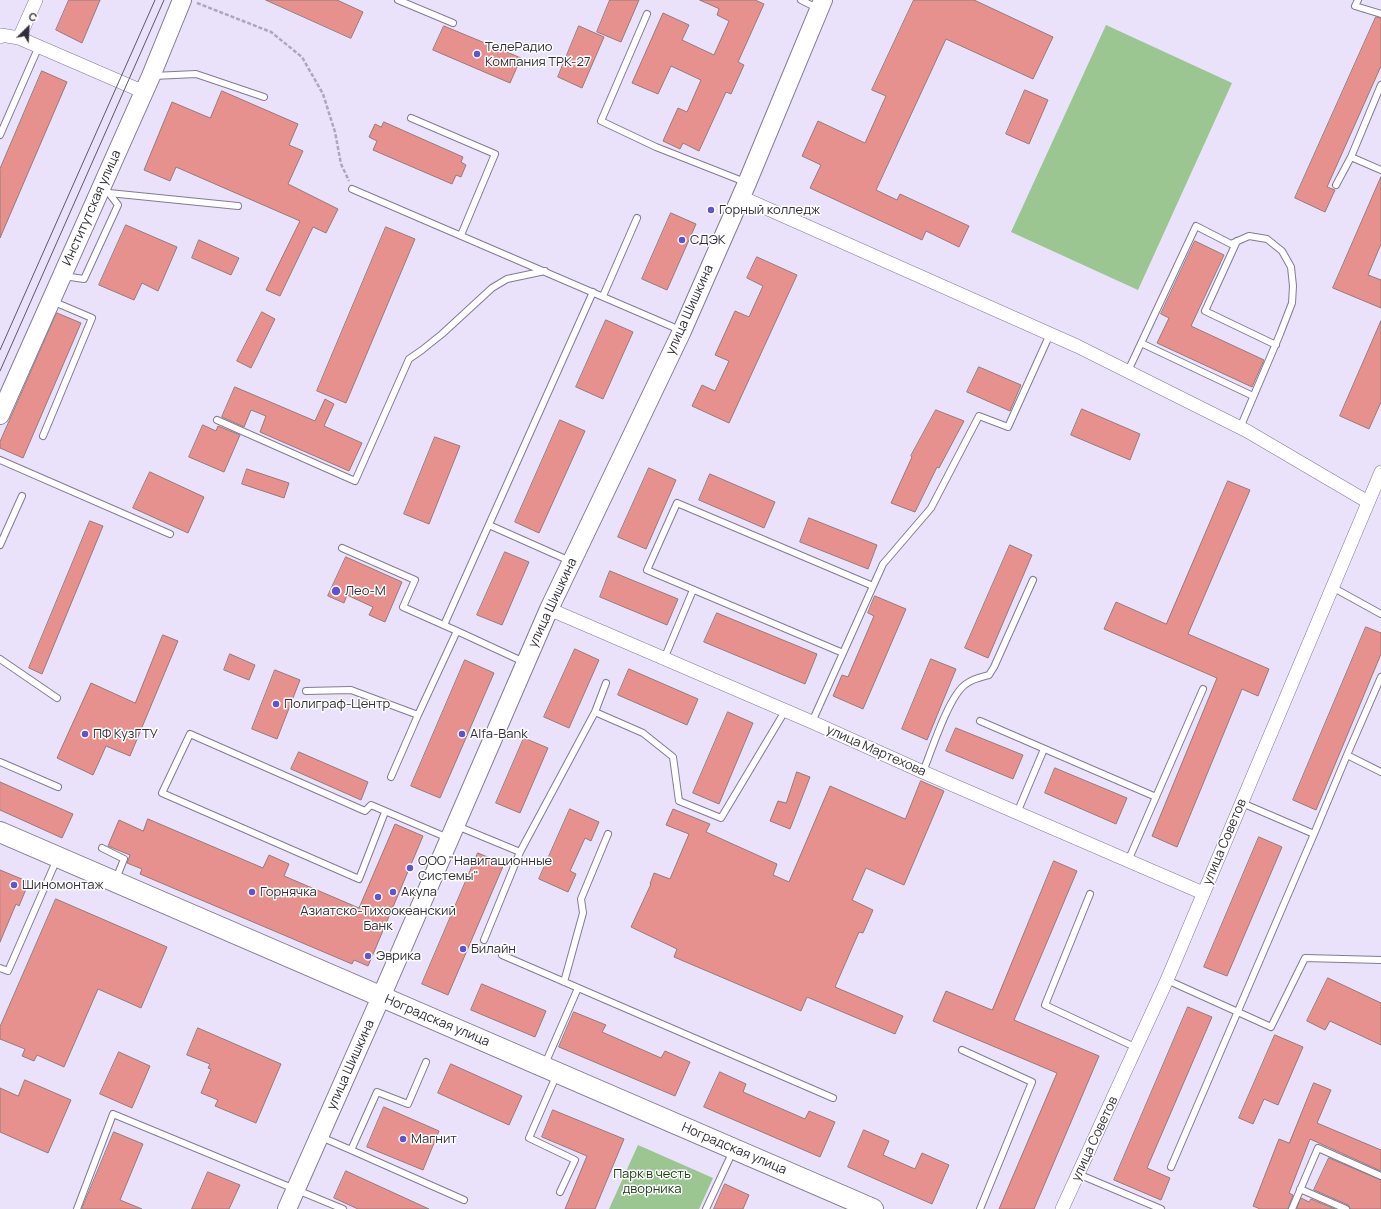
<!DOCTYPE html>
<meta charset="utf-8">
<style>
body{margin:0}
#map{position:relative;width:1381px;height:1209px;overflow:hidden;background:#eae1fa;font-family:Manrope,sans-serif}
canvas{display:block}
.north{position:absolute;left:8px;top:8px;width:40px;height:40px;-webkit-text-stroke:3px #fff;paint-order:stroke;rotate:24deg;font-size:11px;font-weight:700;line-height:16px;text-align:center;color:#312e37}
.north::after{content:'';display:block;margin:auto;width:14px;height:18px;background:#312e37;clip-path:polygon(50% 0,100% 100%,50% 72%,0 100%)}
</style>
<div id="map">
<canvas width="1381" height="1209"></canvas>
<div class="north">С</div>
</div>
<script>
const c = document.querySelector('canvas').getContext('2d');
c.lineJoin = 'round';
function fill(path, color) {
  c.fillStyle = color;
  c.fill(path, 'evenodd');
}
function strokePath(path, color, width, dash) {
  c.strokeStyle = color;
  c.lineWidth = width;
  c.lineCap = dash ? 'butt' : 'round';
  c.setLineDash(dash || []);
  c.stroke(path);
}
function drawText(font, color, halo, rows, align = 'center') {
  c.font = font + ' Manrope,sans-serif';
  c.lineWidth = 3;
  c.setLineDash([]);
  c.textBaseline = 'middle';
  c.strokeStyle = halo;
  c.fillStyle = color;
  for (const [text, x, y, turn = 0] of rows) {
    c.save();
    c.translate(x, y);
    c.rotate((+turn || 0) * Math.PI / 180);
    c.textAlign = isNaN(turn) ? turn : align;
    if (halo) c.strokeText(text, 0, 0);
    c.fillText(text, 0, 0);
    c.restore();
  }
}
const green = new Path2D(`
 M1106,25l126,58 -94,207 -127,-58z
 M638,1145l75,33 -14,31h-90z`);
const building = new Path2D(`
 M69,0h31l-18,43 -26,-13z
 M266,0h71l26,12 -12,26z
 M610,0h29l-18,42 -24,-10z
 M700,0h55l9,4 -26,58 6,3 -13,29 -5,-2 -27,59 -16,-8 -3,6 -17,-8 15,-33 9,4 14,-32 -30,-14 -13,28 -26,-11 31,-70 26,12 -7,15 32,15 15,-34 -12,-6 2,-6z
 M914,0h60l79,37 -20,42 -87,-40 -70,151 21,10 3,-6 69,32 -10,21 -33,-16 -4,9 -112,-52 11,-23 -19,-9 16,-35 47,22 21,-47 -14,-6z
 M1376,17l5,1v48l-54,121 8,3 -10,22 -30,-14z
 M444,26l77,32 -11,25 -77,-33z
 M579,26l25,11 -22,51 -24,-11z
 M42,71l25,11 -67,156v-69z
 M1025,90l23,10 -19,44 -23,-10z
 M222,91l76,33 -9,21 14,6 -15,33 50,25 -12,24 -13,-6 -33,69 -14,-6 34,-69 -124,-54 -6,14 -26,-11 28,-68 38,16z
 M384,122l79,35 -2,5 5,3 -5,12 -5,-2 -4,9 -79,-34 4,-9 -8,-4 6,-13 6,3z
 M1381,177v67l-13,31 13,5v28l-48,-20z
 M671,213l25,11 -29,66 -25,-11z
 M126,225l51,22 -19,44 -16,-8 -8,17 -35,-15z
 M386,227l29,12 -69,164 -29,-12z
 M199,240l40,18 -8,17 -39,-17z
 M1195,241l29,14 -33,71 73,34 -12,27 -95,-44 12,-25 -8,-4z
 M757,257l40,18 -68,148 -37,-17 10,-21 13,6 14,-30 -14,-6 20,-44 14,6 14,-31 -16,-8z
 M262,312l13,7 -24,49 -14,-7z
 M57,313l24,10 -58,135 -23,-10v-6z
 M606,320l27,12 -30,67 -27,-12z
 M1381,321v81l-12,27 -29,-13z
 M979,367l42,18 -11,26 -43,-19z
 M235,387l80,34 10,-22 9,5 -10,22 38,17 -13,28 -89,-39 6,-16 -15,-6 -7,17 -22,-10z
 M1082,409l58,25 -10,26 -59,-25z
 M936,410l28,11 -25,47 -2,-1 -22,45 -24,-9 21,-46 -1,-1z
 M560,420l25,11 -46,102 -24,-11z
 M203,425l13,6 2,-5 22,9 -16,37 -35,-15z
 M435,437l25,9 -31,78 -25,-10z
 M649,468l27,12 -30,69 -28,-12z
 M247,469l42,14 -5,15 -42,-14z
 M150,472l54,25 -16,36 -55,-25z
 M710,474l65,28 -11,26 -65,-28z
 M1228,481l22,9 -62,144 81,35 -11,27 -16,-7 -65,158 -25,-11 65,-158 -113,-49 12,-27 50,22z
 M809,518l68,27 -9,24 -68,-27z
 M90,521l13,5 -61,148 -13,-6z
 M1010,545l22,10 -44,103 -23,-10z
 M505,552l24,10 -27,63 -25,-10z
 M346,557l56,25 -17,40 -16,-7 4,-8 -26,-12 -3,8 -16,-7z
 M610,571l68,28 -11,26 -67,-28z
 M875,596l31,13 -43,100 -30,-13 9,-21 6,2 26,-61 -6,-3z
 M717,613l100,41 -12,30 -101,-42z
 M1366,627l15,6v21l-65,156 -23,-10z
 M163,635l15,6 -48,115 -24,-10 -13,29 -36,-17 34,-75 44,20z
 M575,649l24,11 -30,68 -25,-11z
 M230,654l25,11 -6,15 -25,-10z
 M931,659l25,10 -29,71 -25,-11z
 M465,660l29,13 -54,125 -29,-12z
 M629,669l69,30 -11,26 -69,-30z
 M275,670l25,10 -23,59 -25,-10z
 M728,712l25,11 -34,81 -26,-11z
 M956,728l67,27 -10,24 -67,-28z
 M524,738l24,10 -28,65 -24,-10z
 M299,752l69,30 -7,18 -70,-31z
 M1055,768l72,30 -11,26 -71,-31z
 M797,772l13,5 -20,52 -20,-8 8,-20 8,2z
 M921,781l23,10 -40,94 -38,-17 -14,32 21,10 -10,23 -4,-1 -24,55 68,29 -8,18 -88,-37 -6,14 -127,-54 3,-8 -46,-22 20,-43h-1l4,-11 16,6 19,-45 -23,-9 7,-16 37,15 -4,8 71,32 -4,11 16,7 41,-96 75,33z
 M0,782l73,32 -11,24 -62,-28z
 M570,809l29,13 -8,19 -6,-3 -15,33 6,3 -8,18 -29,-13z
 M148,819l115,49 6,-13 20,9 -5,12 75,32 36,-84 28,12 -55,130 -14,-6 -2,4 -212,-90 2,-5 -15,-6 3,-8 -22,-9 11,-26 24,11z
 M1259,837l23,10 -55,129 -23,-9z
 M478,853l26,11 -56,131 -26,-11z
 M1054,861l23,10 -63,149 85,36 -65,153h-35l58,-136 -124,-52 13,-30 46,19z
 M0,870l29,12 -10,24 -3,-2 -16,38z
 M56,899l111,48 -26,61 -43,-19 -34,78 -27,-12 -3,6 -12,-5 3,-7 -25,-10v-12z
 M1328,978l53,25v42l-51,-24 -5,9 -18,-9z
 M482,984l64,27 -11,26 -64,-27z
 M1188,1007l24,10 -65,151 23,10 -9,22 -47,-20z
 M574,1012l32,13 -4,7 59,26 4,-7 25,11 -15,34 -116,-49z
 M198,1028l83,36 -25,59 -41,-17 3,-6 -17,-7 10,-24 -3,-1 2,-4 -23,-9z
 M1275,1035l28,12 -25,58 -14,-6 -11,25 -14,-6z
 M119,1052l31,14 -18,42 -32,-14z
 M451,1064l71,32 -13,29 -71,-32z
 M720,1072l26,12 -3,8 62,27 4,-8 26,11 -15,35 -116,-50z
 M25,1080l46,20 -23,53 -48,-21v-44l18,8z
 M1314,1083l17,7 -14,33 64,27v21l-71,-32 -21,54 4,2 -5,14h-28l-7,-3 26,-67 10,4z
 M384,1107l55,24 -16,39 -56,-23z
 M553,1110l71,29 -29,70h-30l22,-53 -45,-19z
 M864,1130l25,11 -6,14 32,14 7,-16 27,12 -17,39 -84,-37z
 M114,1132l29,12 -23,56 22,9h-60z
 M1329,1158l52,22v29h-31l-2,-4 -34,-15z
 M346,1171l83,38h-71l-24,-11z
 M208,1172l32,13 -11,24h-37z
 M725,1184l24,11 -6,14h-29z
 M1301,1198l8,4 2,-3 24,10h-38z`);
const path = new Path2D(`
 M197,3l74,29 31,25 21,37 12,38 6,32 8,17`);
const lane = new Path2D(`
 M398,0l55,23
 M801,0l16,8
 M1358,0l-3,6 26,8
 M647,14l-46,107 55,26 89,35
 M153,76l43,-2 68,23
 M411,118l84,36 -34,81
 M0,135l39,-89
 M1351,157l30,13
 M1336,185l15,-28 30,-72
 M352,189l328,141
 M109,193l129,13
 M1237,241l-32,70 71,34
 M64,276l20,3 34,-74 -13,-17
 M603,296l34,-78
 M1141,343l112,53
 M1128,371l68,-145 35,18 18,-8 18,3 15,12 9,16 2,19 -1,17 -12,31 -40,94
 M217,420l138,61 54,-122 13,-9 20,-16 50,-46 15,-9 38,-8
 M43,436l49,-118 -40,-17
 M0,460l170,74
 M489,525l81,36
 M0,545l22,-49
 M342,548l73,32 -12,27 54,24
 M1332,587l49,27
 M444,625l149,-333
 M843,653l-196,-83 30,-67 196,83
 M0,659l57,39
 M664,659l29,-69
 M306,691l45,-1 67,25
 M595,712l48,21 30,24 6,44 42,17 64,-107
 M980,721l176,76
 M812,722l71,-158 48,-56 48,-92 29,11 42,-93
 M1347,755l34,-78
 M0,762l58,25
 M923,772c8,-20 26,-77 43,-88 6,-5 15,-7 23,-9l5,-8 39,-87
 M391,777l27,-62 39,-84 67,31
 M1242,803l72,31 33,-79 34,17
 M385,812l-26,67 -197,-86 28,-59 175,77 6,-6 77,33
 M1017,813l27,-64
 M457,826l63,26
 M102,848l22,11 -8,20
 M1128,861l75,-172
 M1090,894l-45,111 92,43
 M484,940l36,-88 75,-140 11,-29
 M502,955l331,143
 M0,968l8,3 49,-112
 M1167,980l104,47 34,-69 76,2
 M564,982l19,-69 -2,-14 27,-65
 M962,1050l70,32 -52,127
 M545,1064l33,-76
 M557,1074l-28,64 46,22 -15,32
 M321,1137l30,13 26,-58 31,12 18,-42
 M351,1150l113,50
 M1171,1167l143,-333
 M1078,1174l83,35
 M1300,1189l46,20
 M77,1209l36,-95 230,95
 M706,1209l27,-58
 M1292,1209l26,-61 63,28`);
const street = new Path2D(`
 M0,37l1,-2 18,3 125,54
 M19,38l17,-38
 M741,197l336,149 170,85 121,71
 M549,609l263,113 111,50 280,121
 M1062,1209l105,-229 214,-508`);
const secondary = new Path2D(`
 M0,415l151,-339 31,-76
 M287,1209l94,-212 168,-388 133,-278 65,-148 76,-183`);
const primary = new Path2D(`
 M0,832l873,377`);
const tram = new Path2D(`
 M0,350l155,-350
 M0,371l164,-371`);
const markers = [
 [477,54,4,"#6054cd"],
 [711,210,4,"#6054cd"],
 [682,240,4,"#6054cd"],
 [336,591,5,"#6054cd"],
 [276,704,4,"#6054cd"],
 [85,734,4,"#6054cd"],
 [462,734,4,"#6054cd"],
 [410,868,4,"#6054cd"],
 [14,885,4,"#6054cd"],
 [252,892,4,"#6054cd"],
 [393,892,4,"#6054cd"],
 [378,897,4,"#6054cd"],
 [463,949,4,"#6054cd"],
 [368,956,4,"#6054cd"],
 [403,1139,4,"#6054cd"]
];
const poiNames = [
 ["ТелеРадио",485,47],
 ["Компания ТРК-27",485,62],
 ["Горный колледж",719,210],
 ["СДЭК",690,240],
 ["Лео-М",345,591],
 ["Полиграф-Центр",284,704],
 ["ПФ КузГТУ",93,734],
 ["Alfa-Bank",470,734],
 ["ООО \"Навигационные",418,861],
 ["Системы\"",418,876],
 ["Шиномонтаж",22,885],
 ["Горнячка",260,892],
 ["Акула",401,892],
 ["Азиатско-Тихоокеанский",378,911,"center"],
 ["Банк",378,926,"center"],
 ["Билайн",471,949],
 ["Эврика",376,956],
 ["Магнит",411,1139]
];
const streetNames = [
 ["Институтская улица",92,208,-66],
 ["улица Шишкина",690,310,-66],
 ["улица Шишкина",553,603,-65],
 ["улица Мартехова",876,751,24],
 ["улица Советов",1225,842,-67],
 ["Ноградская улица",437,1021,23],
 ["улица Шишкина",351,1065,-66],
 ["улица Советов",1095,1139,-65],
 ["Ноградская улица",734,1149,23]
];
const parkNames = [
 ["Парк в честь",652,1174],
 ["дворника",652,1189]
];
fill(green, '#9bc692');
fill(building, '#e7918f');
strokePath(building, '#967a79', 1);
strokePath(lane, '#837b91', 8);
strokePath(street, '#837b91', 14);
strokePath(secondary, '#837b91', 20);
strokePath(primary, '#837b91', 22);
strokePath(path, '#aea7ba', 2.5, [4, 2]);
strokePath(lane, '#fff', 6);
strokePath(street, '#fff', 13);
strokePath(secondary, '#fff', 18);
strokePath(primary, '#fff', 20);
strokePath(tram, '#5d5966', 1);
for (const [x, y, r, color] of markers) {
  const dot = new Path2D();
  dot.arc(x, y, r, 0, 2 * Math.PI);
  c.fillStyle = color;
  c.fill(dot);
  strokePath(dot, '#fff', 1.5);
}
drawText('13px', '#312e37', '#fff', poiNames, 'left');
drawText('13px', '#312e37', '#fff', streetNames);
drawText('13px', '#163a0f', '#fff', parkNames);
</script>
